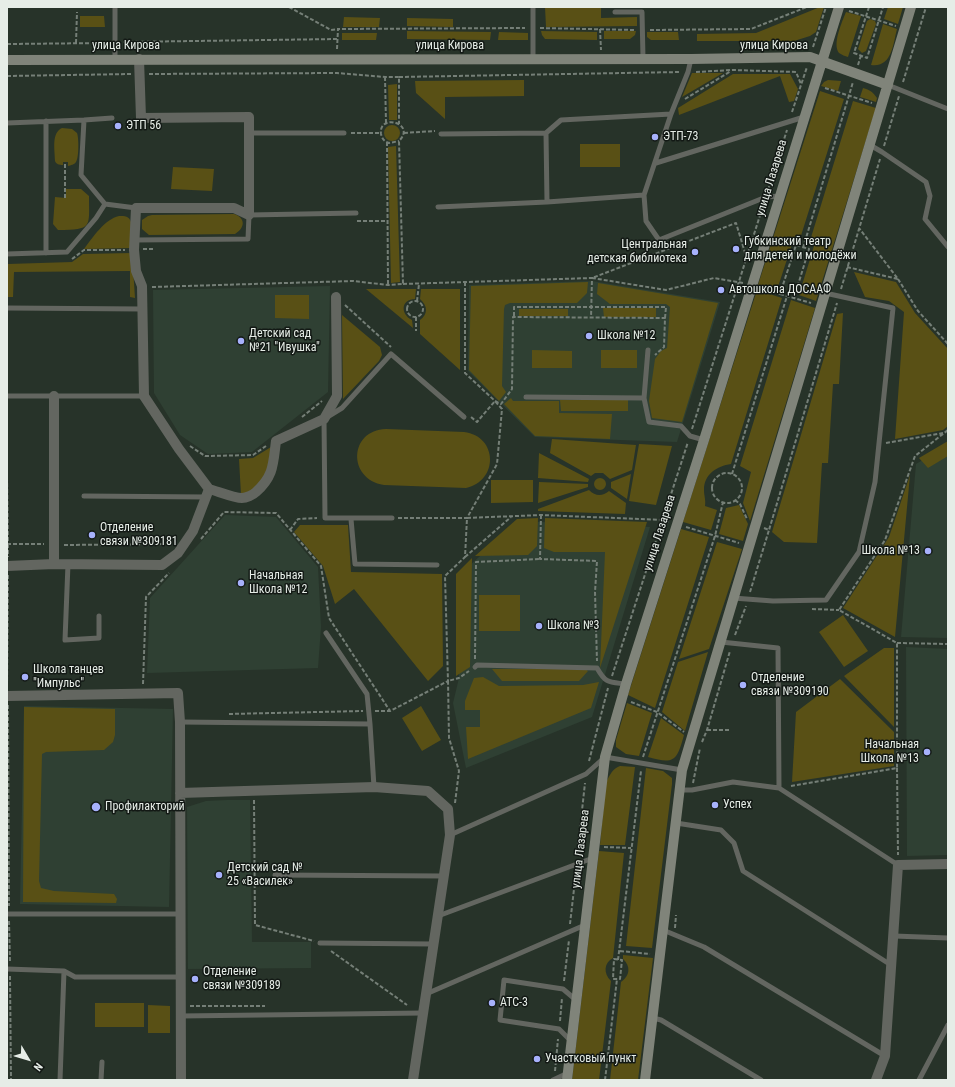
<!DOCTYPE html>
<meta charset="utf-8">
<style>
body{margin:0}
#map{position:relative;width:955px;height:1087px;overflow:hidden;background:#273329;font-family:"Roboto Condensed",sans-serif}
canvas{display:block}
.frame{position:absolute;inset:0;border:8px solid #e6ede7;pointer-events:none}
.north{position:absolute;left:8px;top:1039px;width:40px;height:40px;-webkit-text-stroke:3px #131915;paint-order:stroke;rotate:128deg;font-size:11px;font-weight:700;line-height:16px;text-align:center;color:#e6ede7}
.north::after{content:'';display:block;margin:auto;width:14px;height:18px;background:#e6ede7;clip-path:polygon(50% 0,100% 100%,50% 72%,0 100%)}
</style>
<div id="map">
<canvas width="955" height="1087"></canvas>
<div class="frame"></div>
<div class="north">N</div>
</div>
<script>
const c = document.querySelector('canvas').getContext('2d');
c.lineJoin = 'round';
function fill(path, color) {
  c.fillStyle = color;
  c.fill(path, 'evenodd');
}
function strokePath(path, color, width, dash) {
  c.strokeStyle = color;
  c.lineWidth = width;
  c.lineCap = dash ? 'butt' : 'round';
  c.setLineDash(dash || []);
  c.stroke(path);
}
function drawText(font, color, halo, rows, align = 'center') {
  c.font = font + ' "Roboto Condensed",sans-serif';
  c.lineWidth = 3;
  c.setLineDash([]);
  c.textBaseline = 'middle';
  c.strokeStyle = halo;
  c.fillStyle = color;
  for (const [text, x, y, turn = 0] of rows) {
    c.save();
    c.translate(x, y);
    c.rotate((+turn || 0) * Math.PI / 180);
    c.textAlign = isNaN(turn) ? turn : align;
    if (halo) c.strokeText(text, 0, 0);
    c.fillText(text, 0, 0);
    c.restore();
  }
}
const built = new Path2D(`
 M592,281l128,21 -43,140 -142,-5 -67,-66 1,-86z
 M330,286l-2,106 -76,60 -44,2 -28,-19 -26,-42 -1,-103z
 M948,445v193l-47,-1 15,-173z
 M225,515l51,2 42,50 3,60 -3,41 -171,5 3,-75z
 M519,521l131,6 -58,190 -126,51 -13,-65 6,-25v-103z
 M906,647l42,2v206l-41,1z
 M24,706l149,3 -4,198 -149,-3z
 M227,800h23l2,142h59v26l-123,1 -1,-162 19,-6z`);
const green = new Path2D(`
 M545,7h56v11l36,-1v9l-91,1z
 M820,7h4l-8,25 -6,4 -16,5h-97v-7l59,-1z
 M888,7h15l-5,17 -14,-5z
 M846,12l15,4 -13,41c-3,-1 -6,-2 -9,-4 -7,-9 3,-31 7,-41z
 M80,16h24l1,11h-25z
 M344,17l36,1 -1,9h-36z
 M407,18l46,1v8l-46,-1z
 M870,19l5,2 1,3 -10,27 -4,2 -4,-4 9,-28z
 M883,24l14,5c-4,15 -5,39 -26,36z
 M407,31l84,1 -1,8 -83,-1z
 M541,31l56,1v8l-52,-1 -3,-4z
 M604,31h32l-1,4 -5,4h-26z
 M499,32l29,1v7h-30z
 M647,32h31l1,8h-28l-4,-3z
 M342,33h35l-1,7h-34z
 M692,73h31l-41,24z
 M733,74h57l8,15 -4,12 -5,1 -9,-26 -101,39 -1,-7z
 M524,80v16l-79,1v22l-29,-26 -1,-12z
 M828,80l13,1 -3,10 -17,-5 3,-4z
 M397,84v36h-8l-1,-35z
 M863,88c7,2 10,4 14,10l-1,4 -16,-5z
 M820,91l24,8 -45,143 -6,-1 -16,49 -19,-5z
 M853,101l23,7 -60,193 -17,-6 15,-49 -5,-2z
 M384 133a8 8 0 1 1 16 0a8 8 0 1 1-16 0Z
 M62,128l10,1 5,4c2,5 2,25 -1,29 -2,3 -5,3 -8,4v-4h-5v3c-4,0 -7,-1 -8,-4 0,-11 -4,-28 7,-33z
 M580,144h40v23h-40z
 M396,146l4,136 -9,1 -3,-136z
 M173,167l41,2 -2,22 -41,-2z
 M66,189h15l8,7c0,31 4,34 -31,34l-5,-6 2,-27 11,1z
 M234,214c12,4 11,14 1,20l-86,1 -7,-6v-9l6,-4 4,-1z
 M119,216c6,0 10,0 12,6l1,26 -48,1c9,-12 21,-30 35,-33z
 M132,253l3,45 -5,-1v-26l-116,1 -1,25h-5v-33l64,-2 11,-8z
 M854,272l42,10 19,31 33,36v77l-5,4 -48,9 9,-127 -15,-11 -24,-4z
 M588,282l-1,11 -10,10h-67l-5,2 -1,4 -2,77 4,6 -7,9 -30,-31 2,-84z
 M598,283l120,20 -36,119 -30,-4 -3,-17 6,-42 6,-8 6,-3 3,-41 -4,-3h-56l-13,-10z
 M366,289h50l-1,10c-14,0 -15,15 -3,21l1,8z
 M421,289h39v81l-40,-36v-14c8,-6 8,-14 0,-21z
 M757,290l25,8 -51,166c-14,2 -27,10 -27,26 0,6 2,10 1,16l12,4 -6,20 -28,-8z
 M275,295h34v24l-34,-1z
 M791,300l24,8 -65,213 -7,-18 8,-31 -11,-6z
 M603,308h53v9h-52z
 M519,309h49v7h-49z
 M843,313l-4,71h-6l-5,79h-6l-5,80 -33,-1 -12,-10 65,-218z
 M342,315l38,32 2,8 -3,6 -36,38z
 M532,350l40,1v17h-40z
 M601,350h36v18h-36z
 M511,398l2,3h46v12l53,1 -2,25 -75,-3 -31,-32z
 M560,400h68v11h-67z
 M386,429l78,3c34,4 35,49 2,56l-82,-3c-37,-6 -35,-55 2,-56z
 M552,439l84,6 -4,25 -22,9 -7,-6h-8l-4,3 -41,-23z
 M948,441v15l-20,12 -9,-10z
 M639,444l33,2 -16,59 -27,-4z
 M271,447c-1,8 -2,18 -4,26 -3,10 -16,20 -26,22l-2,-36 14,-1z
 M539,453l50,26 -1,3 -50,-4z
 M631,474l-4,25 -16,-11v-6z
 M910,475l-15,162 -52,-29 46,-71z
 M594 484a6 6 0 1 1 12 0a6 6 0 1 1-12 0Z
 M491,480h42v22l-42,1z
 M539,482l49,2v3l-50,16z
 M589,490c6,6 13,7 20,1l17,12 -1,11 -87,-3v-2z
 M739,505l9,19 -5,17 -24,-7 7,-26z
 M538,518l-1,28 -9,9 -53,1 42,-37z
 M545,518l102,4 -47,146 5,-116h-51l-10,-4z
 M300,525h48l3,47 91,2 1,92 -15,15 -74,-92 -19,15 -12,-38 -29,-34z
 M681,529l28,8 -54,171 -27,-13z
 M717,542l25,7 -33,100 -30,10z
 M472,558l-2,109 -14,9v-102z
 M479,595h41v36h-41z
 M843,615l25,36 -24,16 -25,-35z
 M884,648h10v79l-50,-51z
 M708,652l-23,79 -23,-19 16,-50z
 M492,669h93l3,2 -9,10h-77z
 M483,677l16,9 84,-1 16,-3 -8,26 -123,51 -2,-32h14v-17h-15v-9l9,-23z
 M840,679l54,53v34l-102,16 4,-70z
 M627,703l25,10 -13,43 -13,-2 -10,-7v-7z
 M421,706l20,34 -19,11 -20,-33z
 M24,707l91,2v26l-2,7 -9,8 -58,2 -4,2 -3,127 2,7 13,3 60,3 3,5 -1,4 -93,-1z
 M661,718l23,17c-7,25 -9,30 -36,22z
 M620,766l15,1 -10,78h-25l6,-63c4,-7 6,-13 14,-16z
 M646,768l17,3 9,7v6l-20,164 -26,-2z
 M599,851l25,2 -11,105c-9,5 -10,15 -2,23l-12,99h-27z
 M623,955l30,3 -15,122h-28l11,-98c9,-6 10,-16 2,-23z
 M95,1003h49v24h-49z
 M148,1005l22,1v27h-22z`);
const path = new Path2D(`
 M289,7l42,23 7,-1
 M869,7l-15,46 13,5 16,-51
 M849,11l47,15
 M540,28l95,2
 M600,29l1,21
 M650,30l101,-1 56,-22
 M123,42l215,-3
 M76,43l1,-31
 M7,44l102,-1
 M813,47l13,-40
 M337,49l1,-20 187,-1
 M858,65l3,-10
 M696,72l36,-2 64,2 5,12
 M149,74l188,-1 48,4h14v47
 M7,76l124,-2
 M385,77l1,46
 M399,77l281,-5
 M903,82l23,-75
 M7,84v-8
 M7,84v5
 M825,88l47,15
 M685,99l46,-28
 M792,112l15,-45
 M351,133h30
 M404,133l31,-2
 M387,142l1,143
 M884,146l15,-50
 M768,190l19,-60
 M7,198v31
 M65,198v-36
 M357,221h30
 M803,248l50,-166
 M143,249h10
 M72,259l12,-9h41
 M847,267l51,12 -39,-51
 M898,279l20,32 30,33
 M465,282v91l30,28 6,3 11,-15 1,-72 152,1 -1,29 -9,8
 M743,283l-29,-5 -48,12 -74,-12 144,-55 10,33
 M403,284l189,-6 -1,40
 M152,287l201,-6 35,4 15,-1 -4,-143c18,-18 -21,-28 -18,-7 1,5 4,8 8,9l10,-2
 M761,288l19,6 16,-49 13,4 -15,49
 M841,289l39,-130
 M780,294l31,9
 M417,301l2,-17
 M407 309a8 8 0 1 1 16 0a8 8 0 1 1-16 0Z
 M345,305l46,42
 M514,316v-9h152l-1,11
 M416,317v14
 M302,417l20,-16
 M692,429l71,-223
 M886,443l57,-10
 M190,446l15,10 48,-1 13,-9
 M712 488a15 15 0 1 1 30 0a15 15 0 1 1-30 0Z
 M732,474l55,-178
 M7,477l1,67h36
 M735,500l5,4 7,15
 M541,515l-1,44 57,2 -2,31 2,69
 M398,518h69l30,-54 5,-55 -7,-8 -18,21 -6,-5
 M686,527l53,16
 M764,528l5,2 68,-227
 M290,530l8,-11 19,-1
 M201,539l23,-27 52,1 45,53 8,52 61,93
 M8,544v13
 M64,545l108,-1
 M465,557l46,-40
 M750,592l19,-62
 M812,609l27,1
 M735,635l11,-29
 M897,643l51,1
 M475,659l1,-97 64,-3
 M612,676l76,-234
 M143,684l3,-87 23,-24
 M7,687l1,-112
 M631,702l26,10 27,20
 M8,705l1,201
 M375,711h15l58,-30 -3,-105 20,-19 2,-39 74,-3 122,5 6,2
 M229,714l134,-3
 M707,730h22
 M702,742l5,-12 23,-79
 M643,757l72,-221 8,-34
 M589,761l19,-73
 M897,768l1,87
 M693,783l7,-35
 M791,786l106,-18v-125l-58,-33 46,-70 30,-84 33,-26
 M254,800l1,125 59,16
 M455,803l4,-32 -10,-33 -1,-57 11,-3 10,-7
 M604,847l27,1
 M577,856l8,-73
 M9,921l1,41
 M570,924l6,-52
 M675,928l1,-13
 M331,951l76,54
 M620,951l30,3
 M614,959l8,1 -2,19h-7z
 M618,960l23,-189
 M10,976l1,104
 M564,981l5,-41
 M190,1006h75
 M560,1021l2,-23
 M555,1071l3,-32
 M605,1080l12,-101`);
const lane = new Path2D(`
 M115,7v53
 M533,7v52
 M615,12h27l1,46
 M691,59l-3,13 -17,42 -27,81 2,26 13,19 107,-43 14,-1
 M888,85l60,24
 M84,120l-3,55 24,29 31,4
 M46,121v132
 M7,123l77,-3 28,-2
 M249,133h95
 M441,134l105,-1
 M870,145l12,7 44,30 4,14 -5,23 23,28
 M656,163l148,-46
 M547,202l97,-7
 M438,207l109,-5 -1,-69 15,-13 110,-6
 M135,240l113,-1 1,-24 107,-2
 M7,254l60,-2 29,-34 9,-14
 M7,308l135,1
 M648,350l-4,48 5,24 32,4 9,10 14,4
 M7,396h137
 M526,397l118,1
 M84,496l122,1
 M392,518h-67l-1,-99 18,-11 49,-54 73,63
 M351,519l4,45 82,1
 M68,564l-3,76 34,-2v-22
 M733,598l40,3 53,-1 33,-48 16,-70 18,-174 -68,-15
 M326,633l41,61 3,30
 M721,642l57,6 1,140
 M475,667l2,-2 120,3c9,16 12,14 29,16
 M180,722l190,2 4,63
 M679,790h13l41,-8 46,6 119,77
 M676,823l45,7 13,13 9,28 148,94
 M450,835l136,-61 19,-17 77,13
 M275,875l169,1
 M7,914h173
 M438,916l155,-58
 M663,930l41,17 181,109
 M894,936l54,2
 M320,943l113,1
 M7,969l57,2 11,6h105
 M426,994l159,-69
 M180,1016l243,-3
 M653,1018l8,2 100,60
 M571,1041l-12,-12 -59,-9 4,-40 59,9 13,11
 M60,1080l4,-109
 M101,1080l1,-18
 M553,1080l15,-7
 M919,1080l29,-55`);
const street = new Path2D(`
 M54,396v168
 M209,489c8,2 25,9 33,9 4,0 11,-3 14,-6 18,-16 17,-28 20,-51l48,-22 13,-23 -1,-99
 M7,566l47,-2 108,1 16,-12 15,-22 16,-42 -30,-40 -35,-53 -2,-110 -6,-15 -2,-21 2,-42h98l15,7v-98l-108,1 -2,-59
 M7,696l171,-3 2,29 1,358
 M180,793l194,-6 54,4 20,18 2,26 -37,245
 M876,1080l9,-24 13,-191 50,-1`);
const secondary = new Path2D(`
 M7,60l684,-1 119,-2 78,28
 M567,1080l38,-323 21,-73 78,-244 135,-433
 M645,1080l37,-310 229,-763`);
const markers = [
 [118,126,4,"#a7b1fc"],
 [655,137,4,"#a7b1fc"],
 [736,249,4,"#a7b1fc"],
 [695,252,4,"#a7b1fc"],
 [721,290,4,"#a7b1fc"],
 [589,336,4,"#a7b1fc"],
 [241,341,4,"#a7b1fc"],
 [92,535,4,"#a7b1fc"],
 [928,551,4,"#a7b1fc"],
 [241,583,4,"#a7b1fc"],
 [539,626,4,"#a7b1fc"],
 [25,677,4,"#a7b1fc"],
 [743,685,4,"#a7b1fc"],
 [927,752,4,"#a7b1fc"],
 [715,805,4,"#a7b1fc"],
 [96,807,5,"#a7b1fc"],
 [219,875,4,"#a7b1fc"],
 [195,979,4,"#a7b1fc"],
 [492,1003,4,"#a7b1fc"],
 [537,1059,4,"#a7b1fc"]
];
const streetNames = [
 ["улица Кирова",126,46],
 ["улица Кирова",450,46],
 ["улица Кирова",774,46],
 ["улица Лазарева",772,178,-73],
 ["улица Лазарева",660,533,-72],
 ["улица Лазарева",581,849,-83]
];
const poiNames = [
 ["ЭТП 56",126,126],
 ["ЭТП-73",663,137],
 ["Губкинский театр",744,242],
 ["для детей и молодёжи",744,256],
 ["Центральная",687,245,"right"],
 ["детская библиотека",687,259,"right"],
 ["Автошкола ДОСААФ",729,290],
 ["Детский сад",249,334],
 ["№21 \"Ивушка\"",249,348],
 ["Школа №12",597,336],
 ["Отделение",100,528],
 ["связи №309181",100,542],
 ["Школа №13",920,551,"right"],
 ["Начальная",249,576],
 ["Школа №12",249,590],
 ["Школа №3",547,626],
 ["Школа танцев",33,670],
 ["\"Импульс\"",33,684],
 ["Отделение",751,678],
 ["связи №309190",751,692],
 ["Начальная",919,745,"right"],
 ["Школа №13",919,759,"right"],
 ["Успех",723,805],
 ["Профилакторий",105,807],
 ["Детский сад №",227,868],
 ["25 «Василек»",227,882],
 ["Отделение",203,972],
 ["связи №309189",203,986],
 ["АТС-3",500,1003],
 ["Участковый пункт",545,1059]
];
fill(built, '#2f4033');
fill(green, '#595015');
strokePath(path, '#757f77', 2, [4, 2]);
strokePath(lane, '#636660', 5);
strokePath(street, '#636660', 10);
strokePath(secondary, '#80847a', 10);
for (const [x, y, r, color] of markers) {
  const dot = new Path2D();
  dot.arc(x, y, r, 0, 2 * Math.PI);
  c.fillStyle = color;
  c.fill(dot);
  strokePath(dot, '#131915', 1.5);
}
drawText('12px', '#e6ede7', '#131915', streetNames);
drawText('12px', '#e6ede7', '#131915', poiNames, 'left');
</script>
